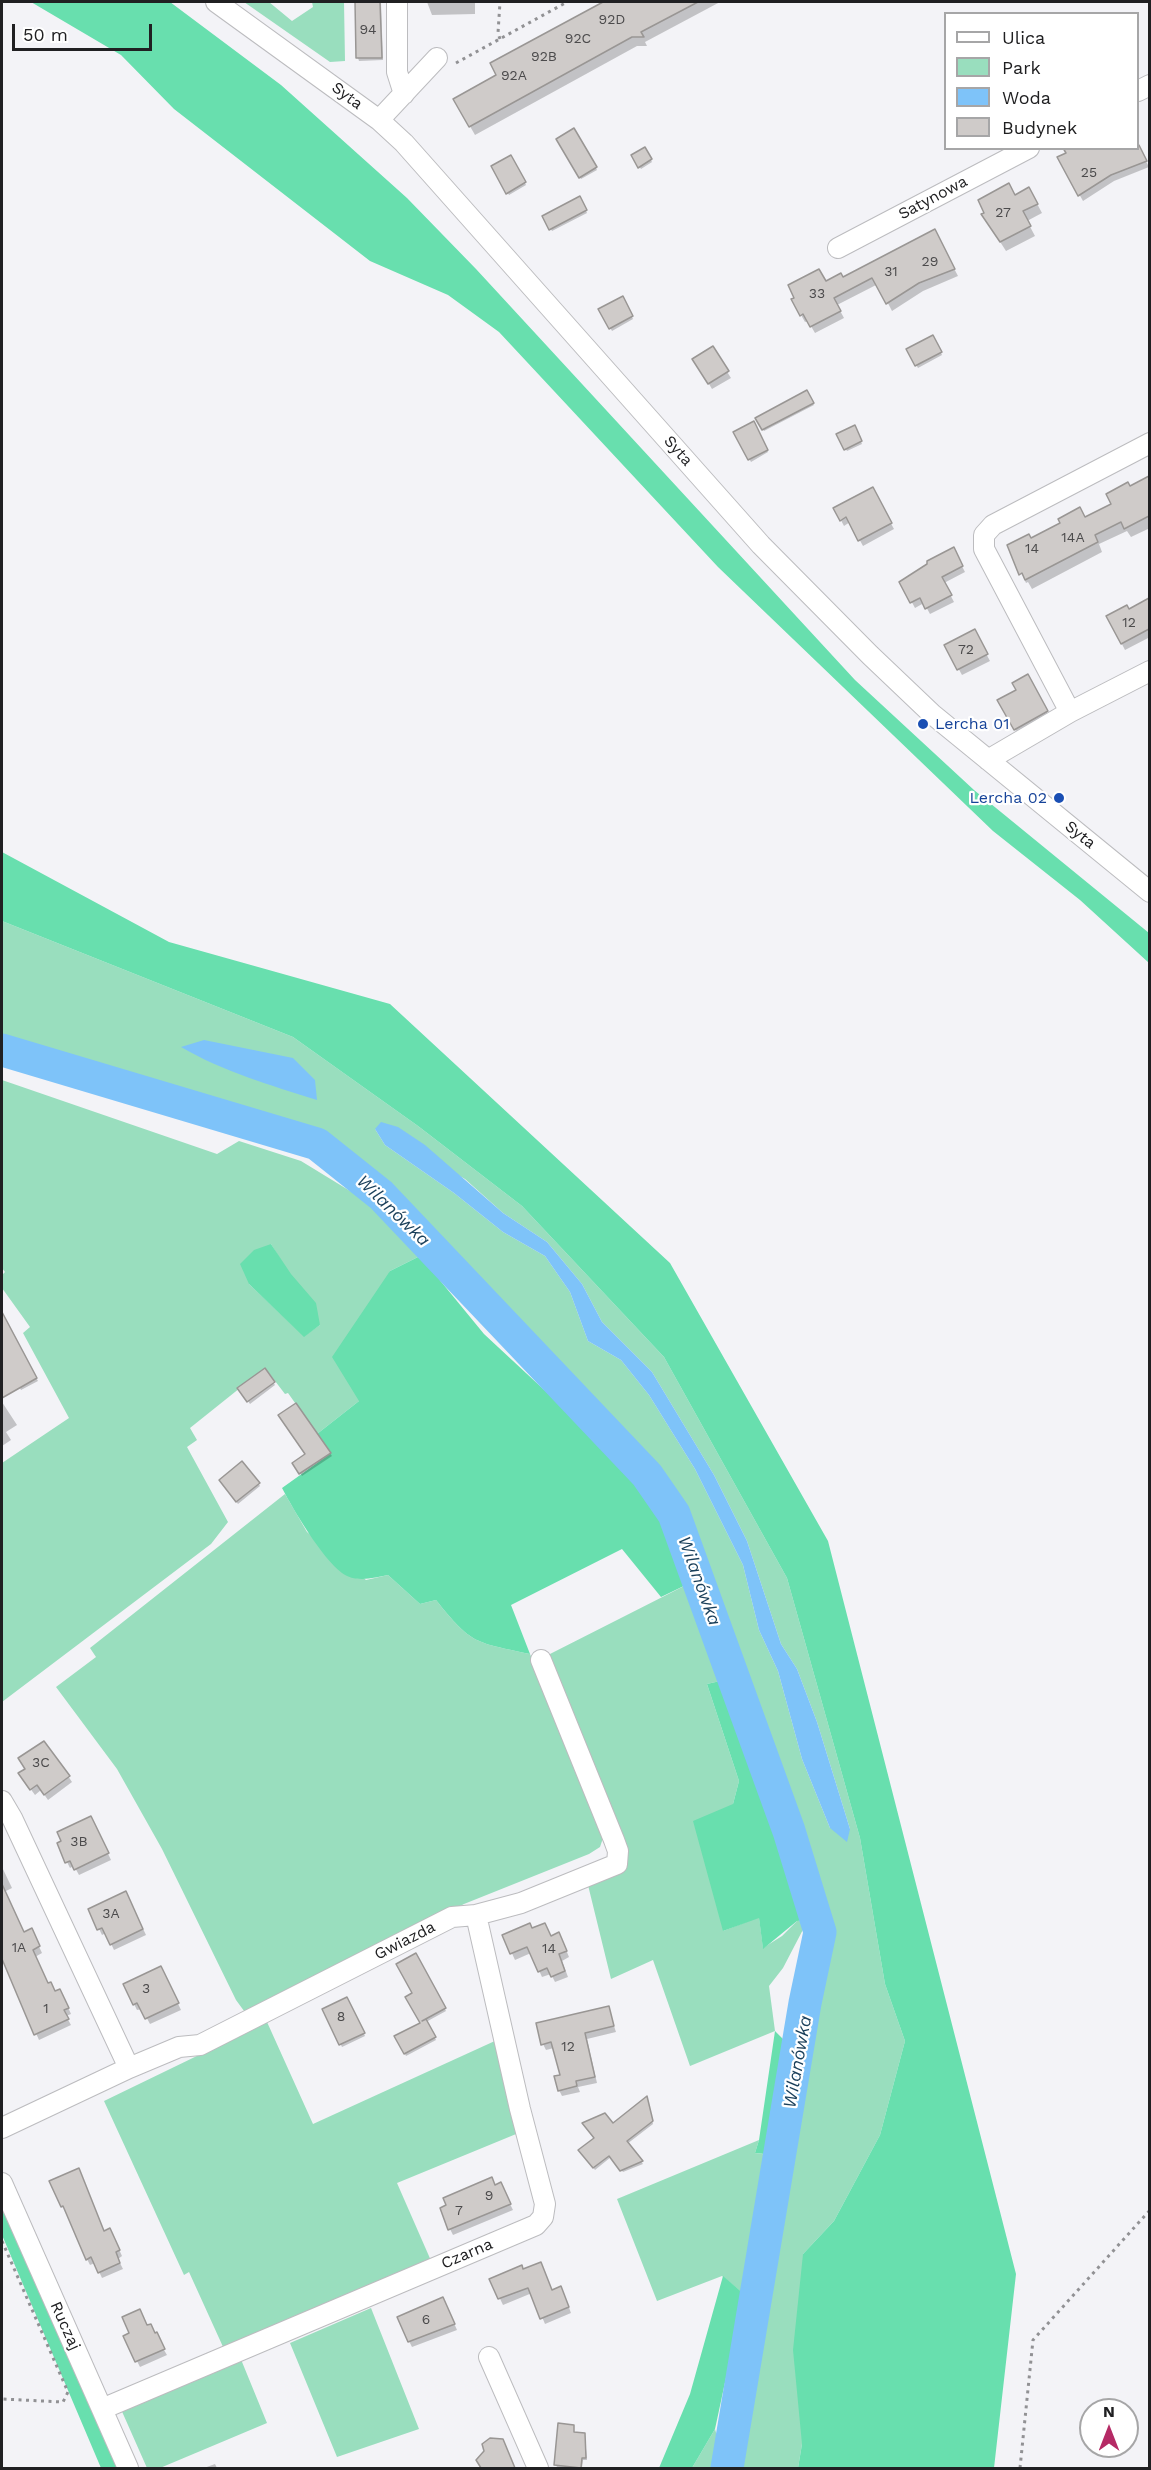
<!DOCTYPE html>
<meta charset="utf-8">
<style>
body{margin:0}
#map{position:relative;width:1151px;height:2470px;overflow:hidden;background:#f3f3f7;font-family:"Work Sans",sans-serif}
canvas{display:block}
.frame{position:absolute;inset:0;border:3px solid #202022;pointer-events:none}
.legend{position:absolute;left:944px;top:12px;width:195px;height:138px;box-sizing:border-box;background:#fff;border:2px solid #a6a6a7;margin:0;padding:8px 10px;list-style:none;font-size:18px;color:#202022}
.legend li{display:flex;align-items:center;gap:12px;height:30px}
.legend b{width:30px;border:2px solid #a6a6a7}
.north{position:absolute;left:1079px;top:2398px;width:60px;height:60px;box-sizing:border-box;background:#fff;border:2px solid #a6a6a7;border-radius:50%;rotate:0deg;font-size:16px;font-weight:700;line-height:24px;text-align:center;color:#202022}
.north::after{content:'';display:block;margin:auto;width:21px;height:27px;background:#b52a65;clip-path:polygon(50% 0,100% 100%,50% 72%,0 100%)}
.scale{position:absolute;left:12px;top:24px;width:140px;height:27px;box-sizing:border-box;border:3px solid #202022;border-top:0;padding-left:8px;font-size:18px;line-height:21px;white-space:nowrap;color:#202022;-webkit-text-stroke:4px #fff;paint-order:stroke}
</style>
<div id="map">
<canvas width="1151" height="2470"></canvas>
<div class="frame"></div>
<ul class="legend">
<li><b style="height:8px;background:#fff"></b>Ulica</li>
<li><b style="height:16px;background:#99debe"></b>Park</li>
<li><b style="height:16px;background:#7ec3f9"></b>Woda</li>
<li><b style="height:16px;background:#cfcbc9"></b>Budynek</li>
</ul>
<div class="north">N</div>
<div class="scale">50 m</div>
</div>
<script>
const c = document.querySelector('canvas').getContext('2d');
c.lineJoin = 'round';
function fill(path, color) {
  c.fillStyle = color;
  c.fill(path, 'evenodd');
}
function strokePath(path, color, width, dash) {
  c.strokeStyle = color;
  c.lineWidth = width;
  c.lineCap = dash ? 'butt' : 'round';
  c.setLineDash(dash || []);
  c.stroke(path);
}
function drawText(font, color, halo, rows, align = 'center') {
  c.font = font + ' "Work Sans",sans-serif';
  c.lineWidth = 4.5;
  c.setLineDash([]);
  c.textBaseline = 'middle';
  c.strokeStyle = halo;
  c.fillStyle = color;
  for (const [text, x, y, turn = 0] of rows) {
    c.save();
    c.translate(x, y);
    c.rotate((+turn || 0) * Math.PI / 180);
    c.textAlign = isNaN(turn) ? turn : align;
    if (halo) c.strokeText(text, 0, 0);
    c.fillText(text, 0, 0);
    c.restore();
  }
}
const green = new Path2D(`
 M244,2h25l23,19 21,-14 -1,-5h32l1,59 -15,1z
 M2,921l291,116 125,89 104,80 142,151 123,221 73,260 25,146 20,57 -25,94 -46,86 -31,33 -1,190 -4,24h-63l31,-170 -22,-4 -22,-18 -65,25 -40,-102 142,-59 -4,13 35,5 38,-229 -17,-64 -126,-359 -295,-316 -50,-37 -33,-18 -305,-95zM375,1129l90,50 38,34 44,29 35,42 20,38 50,50 62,103 33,66 34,103 16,25 20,53 33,107 -20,-1 -28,-69 -24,-88 -19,-41 -16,-65 -48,-96 -46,-74 -28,-35 -33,-19 -18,-49 -25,-36 -42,-24 -49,-39 -69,-48z
 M2,1080l215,74 22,-13 62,20 72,44 47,51 -30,15 -31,130 -42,33 -29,-41 -3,1 -20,-26 -75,60 7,12 -10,7 41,75 -17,22 -209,158v-239l67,-45 -46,-85 7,-6 -28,-39v-13l3,-3 -3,-4zM271,1244l49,81 -16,11 -55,-52z
 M285,1494l22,38 59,48 22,-5 32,29 16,-4c36,45 39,42 94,54l75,178 -5,15 -11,7 -125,50 -217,111 -11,-15 -74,-151 -45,-80 -61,-82 40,-30 -6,-9z
 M690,1583l30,98 -13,3 32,97 -6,23 -10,127 36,-14 4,31 19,-12 15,-15 11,-1 -25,48 -14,18 6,45 -85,35 -37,-106 -42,19 -24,-98 39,-15 -7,-29 -71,-182z
 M267,2022l46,102 184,-84 24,92 -124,51 35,80 -208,86 -35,-77 -5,3 -80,-174z
 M371,2308l48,121 -82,28 -47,-114z
 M240,2357l27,66 -107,45h-13l-27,-61z
 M715,2429l8,29 -2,10h-29z`);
const forest = new Path2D(`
 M31,2h139l111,83 126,113 69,71 379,411 119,110 175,143v30l-69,-63 -87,-69 -275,-264 -219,-235 -51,-37 -78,-34 -196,-152 -53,-54z
 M2,852l167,90 221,62 280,259 158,278 188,733 -22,194h-196l4,-24 -9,-94 10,-96 31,-33 46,-86 25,-94 -20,-57 -25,-146 -73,-260 -123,-221 -142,-151 -104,-80 -125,-89 -291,-116z
 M271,1244l20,30 25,29 4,22 -16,12 -55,-53 -9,-20 14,-14z
 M420,1256l64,78 85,79 94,102 27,68 -29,14 -39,-48 -111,56 19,49c-55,-12 -58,-9 -94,-54l-16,4 -32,-29c-14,3 -33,8 -46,-2 -20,-15 -48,-62 -60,-85l49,-35 -14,-19 42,-33 -27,-44 58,-86z
 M720,1681l48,118 24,85 11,19 5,17 -11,1 -34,28 -4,-31 -36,13 -30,-110 40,-17 6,-23 -32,-97z
 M775,2031l10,10 4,27 -15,87 -19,-2 4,-13z
 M2,2202l118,266h-19l-99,-233z
 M723,2276l21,18 -29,135 -23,39h-33l31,-74z`);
const water = new Path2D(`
 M204,1040l89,18 22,22 2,20c-47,-15 -93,-28 -136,-53z
 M381,1122l17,5 27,18 78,68 44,29 35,42 20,38 50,50 62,103 33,66 34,103 16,25 20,53 33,107 -3,13 -17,-14 -28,-69 -24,-88 -19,-41 -16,-65 -48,-96 -46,-74 -28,-35 -33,-19 -18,-49 -25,-36 -42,-24 -49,-39 -69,-48 -10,-16z`);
const shadow = new Path2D(`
 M356,2h25l2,58 -24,1 -1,-3z
 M427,2h48v12l-43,1z
 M608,2h112l-75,40 2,4h-10l-162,89 -20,-35 43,-24 -6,-12z
 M574,130l23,40 -16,9 -23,-40z
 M1138,146l11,21 -35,14 -31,20 -24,-43 79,-10z
 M644,149l8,13 -11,7 -8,-13z
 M511,157l15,28 -17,10 -16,-28z
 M580,198l7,15 -35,18 -8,-15z
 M1034,198l8,15 -15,8 8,15 -29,15 -18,-28z
 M938,238l20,38 -35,15 -31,20 -14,-27 -41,21 7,13 -29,15 -7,-12 -3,1 -4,-7 24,-32 17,-4z
 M622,298l11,21 -21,12 -12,-22z
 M933,337l9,18 -24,13 -10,-18z
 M712,348l19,30 -19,11 -18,-30z
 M806,392l8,13 -50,26 -7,-13z
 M754,423l14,29 -17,10 -16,-29z
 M854,427l8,17 -15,7 -9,-16z
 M1150,478v50l-19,9 -4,-6 -28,13 3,8 -70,37 -4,-7 -2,1 -17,-37 76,-27 29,-14 16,-17z
 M872,489l22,40 -31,17 -13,-24 -6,4 -9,-17z
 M953,549l12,23 -21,11 10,19 -24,12 -6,-11 -9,5 -14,-26z
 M1150,600v37l-25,13 -17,-33 21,-6z
 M974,631l16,30 -28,14 -16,-29z
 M1027,676l21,38 -32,17 -17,-30 19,-10z
 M7,1326l31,55 -17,9 -19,-35v-26z
 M264,1370l11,15 -25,19 -11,-16z
 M2,1402l15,23 -11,7 5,8 -9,6z
 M295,1405l37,51 -30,20 -8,-13 13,-9z
 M222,1483h36l2,3 -22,18z
 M68,1776l4,6 -24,18 -7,-10 -6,5 -11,-15z
 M94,1824l17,36 -32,15 -5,-9 -4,2 -3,-6z
 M2,1867l10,21 -8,4 20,42 10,2 8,17 -7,4 13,28 15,11 8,18 -5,2 5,9 -32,15 -37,-83v-26l3,-2 -3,-12z
 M129,1899l17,36 -32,15 -8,-17 -4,2 -12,-25z
 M532,1930l30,10 7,17 -7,4 6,16 -13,5 -4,-8 -9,3 -11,-24 -16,7 -11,-24z
 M415,1955l31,56 -20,11 10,18 -30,16 -10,-20 26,-13 -8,-29z
 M164,1974l17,36 -31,14 -8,-15 -5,1 -3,-6z
 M347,1999l18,37 -23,11 -18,-37z
 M608,2008l8,24 -29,7 10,44 -19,4 2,5 -18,4 -3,-6 2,-14 -7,-28 -8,2 -3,-6z
 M647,2100l6,24 -26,20 16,20 -20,8 -12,-15 -16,13 -13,-18 14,-14z
 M78,2170l26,62 9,4 9,20 -4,3 5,10 -21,9 -7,-15 -5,2 -3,-6 -20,-48 -5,-5z
 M495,2187l8,3 10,20 -60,25 -10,-20z
 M523,2271l30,20 11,3 7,19 -26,11 -13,-31 -29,12 -12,-25z
 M446,2305l11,25 -45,17 -3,-6z
 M155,2335l12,20 -27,12 -3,-6z
 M573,2426l1,7 11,4 2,23h-4l-1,8 -25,-1 -2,-3z
 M503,2440l12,28h-34l-3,-8z
 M215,2464l2,4h-13z`);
const river = new Path2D(`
 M2,1050l315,94 64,51 266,280 27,39 115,317 31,101 -15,71 -78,465`);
const building = new Path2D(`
 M355,2h25l2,56h-26z
 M603,2h95l-57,30 3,5h-12l-163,90 -16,-28 43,-24 -6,-12z
 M574,128l23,39 -18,11 -23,-39z
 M1139,145l8,16 -36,14 -33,21 -21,-39 9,-4 -3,-5h74z
 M645,147l7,12 -14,9 -7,-13z
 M511,155l15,27 -20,12 -15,-28z
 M1009,183l6,12 14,-8 9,17 -15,7 8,15 -31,16 -19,-28 3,-1 -6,-13z
 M580,196l7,14 -38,20 -7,-14z
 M935,229l20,40 -36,14 -33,21 -14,-26 -38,20 7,13 -31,16 -7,-13 -3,2 -9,-17 3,-1 -6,-13 31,-16 7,12 15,-8 2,4z
 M623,296l10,20 -24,13 -11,-20z
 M933,335l9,17 -27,14 -9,-17z
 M713,346l16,25 -21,13 -16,-25z
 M807,390l7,13 -52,27 -7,-12z
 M754,421l14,29 -20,10 -15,-28z
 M855,425l7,16 -18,9 -8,-16z
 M1149,476v40l-25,13 -3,-7 -26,13 3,7 -73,38 -3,-7 -3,2 -12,-30 22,-11 2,4 29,-15 -2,-4 22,-12 5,10 26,-13 -5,-10 22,-12 2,4z
 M873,487l19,36 -34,18 -12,-24 -6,4 -7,-13z
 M954,547l9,19 -21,11 10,18 -27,14 -5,-11 -10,5 -11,-21 28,-18v-3z
 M1149,598v31l-28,15 -15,-28 21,-11 2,4z
 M975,629l13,25 -31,16 -13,-25z
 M1028,674l20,37 -34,19 -17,-30 19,-10 -4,-7z
 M2,1312l35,66 -35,20z
 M265,1368l10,14 -28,20 -10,-14z
 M296,1403l35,50 -32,21 -7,-11 13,-9 -27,-39z
 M242,1461l18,22 -24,19 -17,-22z
 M44,1741l26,35 -26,19 -7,-10 -7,5 -12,-17 7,-4 -7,-11z
 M91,1816l18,37 -35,17 -4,-9 -5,2 -8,-20 4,-2 -4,-9z
 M2,1884l22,48 8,-4 8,18 -7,4 15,33 3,-1 4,9 5,-2 9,19 -5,2 5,9 -35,16 -32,-76z
 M126,1891l17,38 -33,16 -8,-17 -5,2 -9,-21z
 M530,1923l2,5 13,-5 6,13 8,-4 8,19 -8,3 6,17 -14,6 -4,-9 -9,4 -11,-25 -17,7 -8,-19z
 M416,1953l30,55 -24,13 4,-2 10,18 -32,17 -10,-18 26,-13 -15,-26 7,-4 -16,-29z
 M161,1966l18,37 -34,16 -8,-16 -4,2 -10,-21z
 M347,1997l18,36 -26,12 -17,-36z
 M609,2006l5,20 -29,7 10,44 -19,4 1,5 -19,5 -4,-15 6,-1 -9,-33 -10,3 -5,-22z
 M647,2096l6,25 -26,20 16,20 -23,10 -11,-15 -16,12 -15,-18 16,-12 -12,-15 23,-10 8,10z
 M79,2168l25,63 6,-3 10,22 -4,2 4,11 -22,10 -7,-16 -5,3 -23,-54 -2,1 -12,-26z
 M492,2177l3,8 6,-3 10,22 -63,26 -8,-22 6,-3 -3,-7z
 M541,2262l11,28 9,-4 8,21 -29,12 -12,-31 -30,11 -9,-20 33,-14 1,4z
 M443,2297l12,27 -47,18 -11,-25z
 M140,2309l7,16 4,-1 4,9 2,-1 8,17 -30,13 -12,-26 6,-3 -7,-16z
 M558,2423l16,2v7l11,1 1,25h-4l-1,10 -27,-3z
 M490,2438l13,1 12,29h-34l-5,-8 8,-9 -2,-7z`);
const path = new Path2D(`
 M500,39l-2,-6 2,-31
 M456,63l111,-61
 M2,2241l66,151 -5,10 -61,-3
 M1020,2468l13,-128 117,-130`);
const minor = new Path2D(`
 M216,2l163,118 25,23 357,402 109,110 62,59 218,178
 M397,2v70l7,22
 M1138,91l12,-6
 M379,120l58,-62
 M838,248l191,-100
 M1070,712l-86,-163v-14l9,-10 157,-82
 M988,760l82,-48 80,-41
 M2,1801l10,17 117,250
 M2,2128l127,-60 50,-21 21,-2 252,-128 24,-2 45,-12 96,-39 1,-13 -4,-11 -73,-180
 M2,2183l126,285
 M489,2357l49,111
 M102,2409l434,-184 7,-8 2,-13 -25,-95 -44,-194`);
const markers = [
 [923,724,6,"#1a4fb4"],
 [1059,798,6,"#1a4fb4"]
];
const numberNames = [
 ["92D",612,20],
 ["94",368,30],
 ["92C",578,39],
 ["92B",544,57],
 ["92A",514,76],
 ["25",1089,173],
 ["27",1003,213],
 ["29",930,262],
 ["31",891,272],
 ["33",817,294],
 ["14A",1073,538],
 ["14",1032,549],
 ["12",1129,623],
 ["72",966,650],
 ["3C",41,1763],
 ["3B",79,1842],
 ["3A",111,1914],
 ["1A",19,1948],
 ["14",549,1949],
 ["3",146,1989],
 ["1",46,2009],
 ["8",341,2017],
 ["12",568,2047],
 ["9",489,2196],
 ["7",459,2211],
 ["6",426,2320]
];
const streetNames = [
 ["Syta",347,96,37],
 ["Satynowa",933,198,-28],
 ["Syta",678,451,49],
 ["Syta",1080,835,39],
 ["Gwiazda",405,1941,-27],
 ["Czarna",467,2254,-23],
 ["Ruczaj",65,2326,66]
];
const transitNames = [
 ["Lercha 01",935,724],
 ["Lercha 02",1047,798,"right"]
];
const waterNames = [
 ["Wilanówka",393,1211,44],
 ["Wilanówka",699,1581,70],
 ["Wilanówka",798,2062,-80]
];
fill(green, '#99debe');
fill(forest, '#68dfae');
fill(water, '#7ec3f9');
fill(shadow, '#0003');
strokePath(river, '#7ec3f9', 33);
fill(building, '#cfcbc9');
strokePath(building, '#999694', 1.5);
strokePath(minor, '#bcbcbf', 22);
strokePath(path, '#919194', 3, [3, 4.5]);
strokePath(minor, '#fff', 20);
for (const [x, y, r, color] of markers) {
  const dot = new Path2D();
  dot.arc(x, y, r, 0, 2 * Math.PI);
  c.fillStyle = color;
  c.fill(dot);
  strokePath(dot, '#fff', 2);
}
drawText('14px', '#4c4b4c', null, numberNames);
drawText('16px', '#202022', '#fff', streetNames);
drawText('16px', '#164399', '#fff', transitNames, 'left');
drawText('italic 18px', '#193f5a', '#fff', waterNames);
</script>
